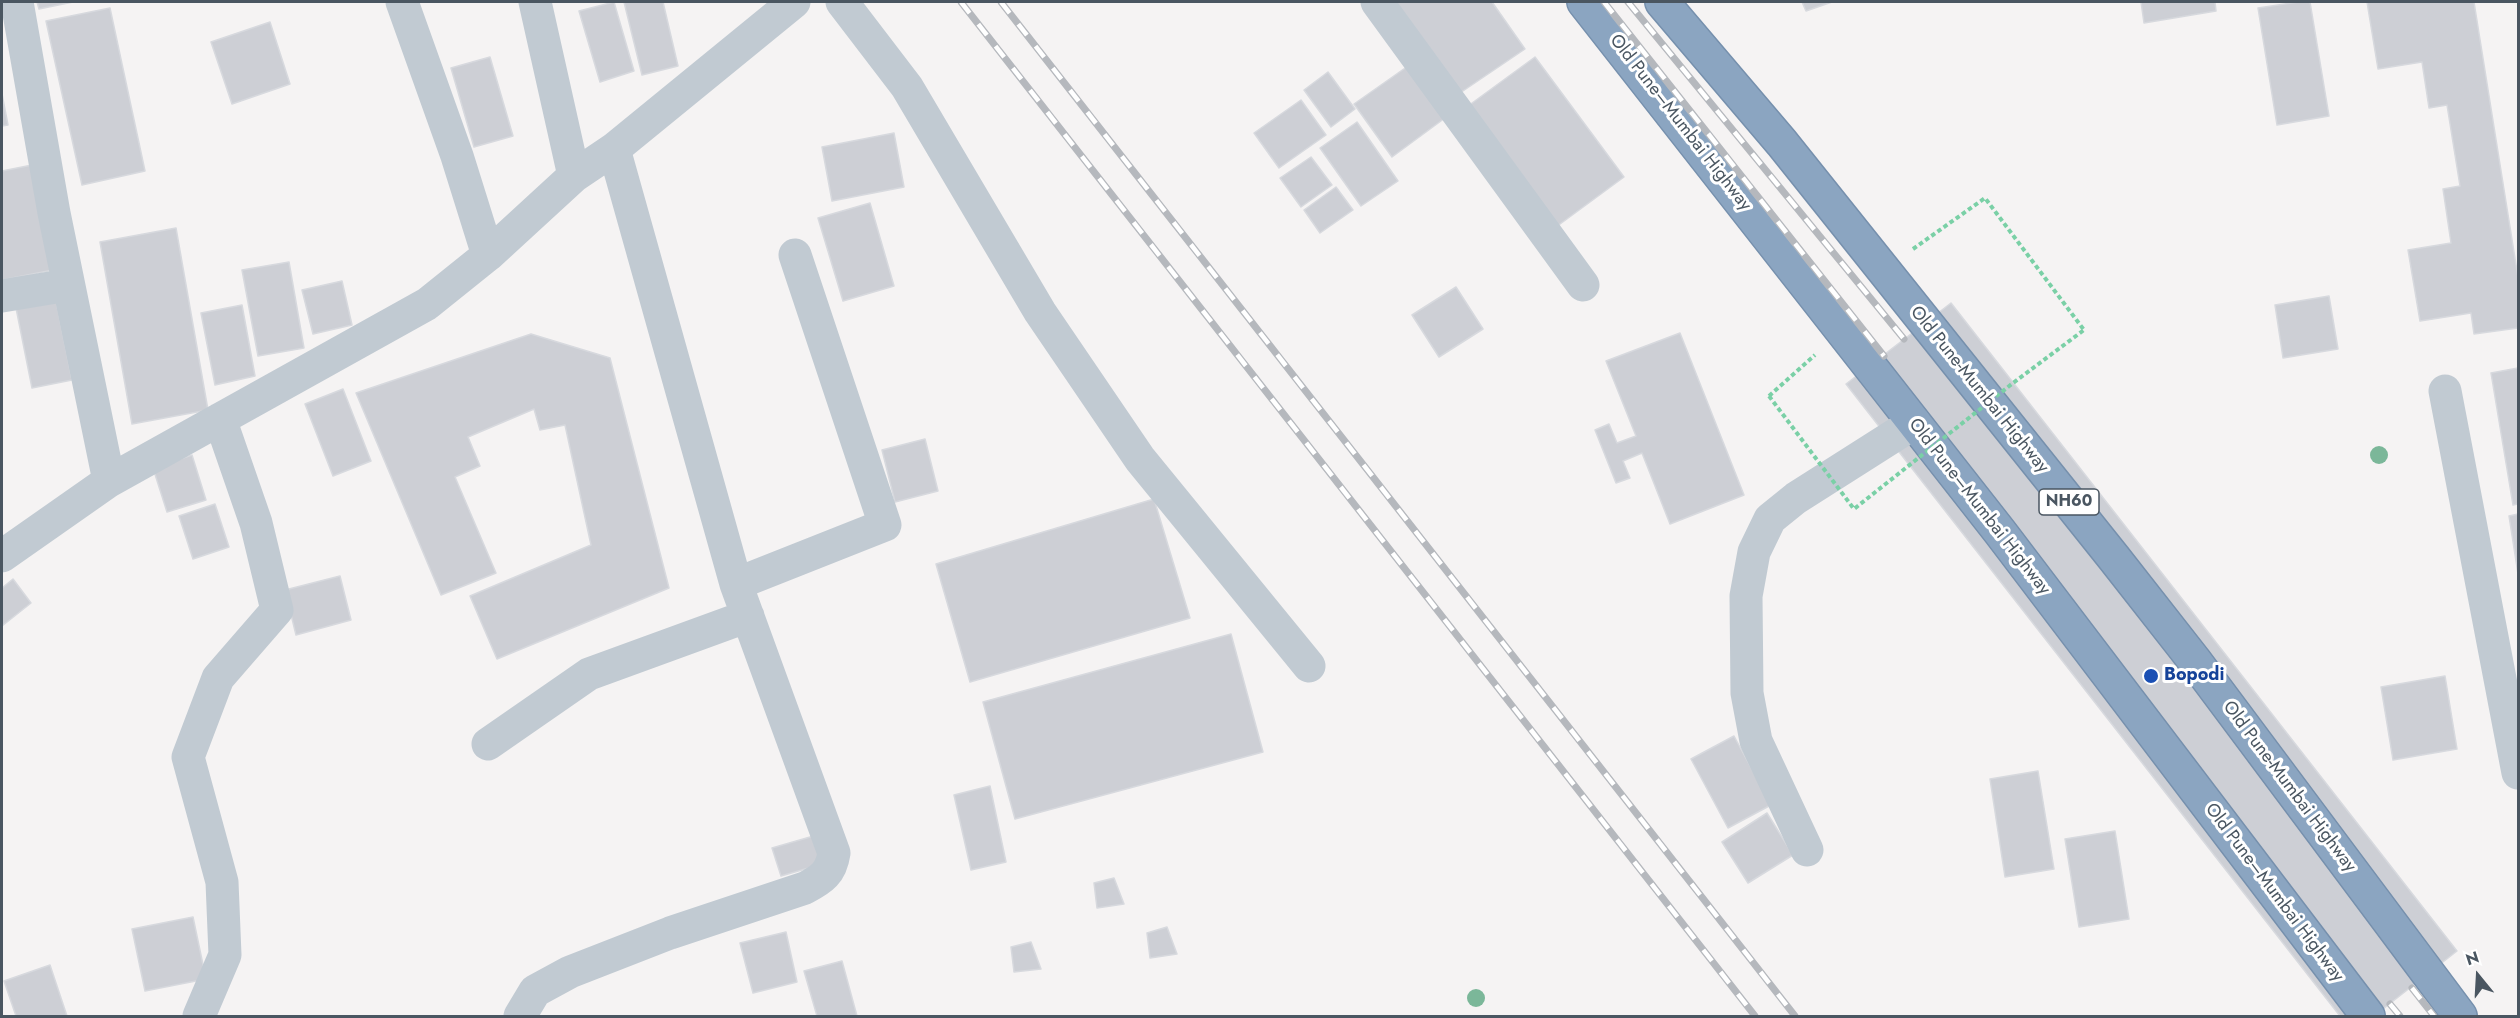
<!DOCTYPE html>
<meta charset="utf-8">
<style>
body{margin:0}
#map{position:relative;width:2520px;height:1018px;overflow:hidden;background:#f5f3f3;font-family:Jost,sans-serif}
canvas{display:block}
.frame{position:absolute;inset:0;border:3px solid #4a5661;pointer-events:none}
.north{position:absolute;left:2448px;top:946px;width:60px;height:60px;-webkit-text-stroke:4px #fff;paint-order:stroke;rotate:342deg;font-size:16px;font-weight:700;line-height:24px;text-align:center;color:#4a5661}
.north::after{content:'';display:block;margin:auto;width:21px;height:27px;background:#4a5661;clip-path:polygon(50% 0,100% 100%,50% 72%,0 100%)}
</style>
<div id="map">
<canvas width="2520" height="1018"></canvas>
<div class="frame"></div>
<div class="north">N</div>
</div>
<script>
const c = document.querySelector('canvas').getContext('2d');
c.lineJoin = 'round';
function fill(path, color) {
  c.fillStyle = color;
  c.fill(path, 'evenodd');
}
function strokePath(path, color, width, dash) {
  c.strokeStyle = color;
  c.lineWidth = width;
  c.lineCap = dash ? 'butt' : 'round';
  c.setLineDash(dash || []);
  c.stroke(path);
}
function drawText(font, color, halo, rows, align = 'center') {
  c.font = font + ' Jost,sans-serif';
  c.lineWidth = 6;
  c.setLineDash([]);
  c.textBaseline = 'middle';
  c.strokeStyle = halo;
  c.fillStyle = color;
  for (const [text, x, y, turn = 0] of rows) {
    c.save();
    c.translate(x, y);
    c.rotate((+turn || 0) * Math.PI / 180);
    c.textAlign = isNaN(turn) ? turn : align;
    if (halo) c.strokeText(text, 0, 0);
    c.fillText(text, 0, 0);
    c.restore();
  }
}
const building = new Path2D(`
 M37,2h36l-34,7z
 M614,2l20,69 -34,11 -21,-71z
 M624,2h39l15,64 -36,9z
 M1392,2h100l33,47 -68,46z
 M1802,2h30l-26,9z
 M2141,2h74l1,9 -72,12z
 M2298,2h12l19,114 -52,9 -19,-117z
 M2367,2h107l44,275v51l-44,6 -3,-21 -51,8 -12,-71 43,-7 -8,-54 17,-3 -13,-81 -18,3 -7,-46 -44,7z
 M110,8l35,163 -63,14 -36,-164z
 M270,22l20,62 -58,20 -21,-62z
 M490,57l23,79 -39,11 -23,-79z
 M1535,57l89,120 -68,50 -88,-121z
 M1408,66l37,52 -53,39 -38,-53z
 M1328,72l27,37 -24,18 -27,-37z
 M2,94l6,31 -6,1z
 M1301,100l25,35 -47,33 -25,-35z
 M1357,122l41,59 -37,25 -41,-58z
 M894,133l10,54 -72,14 -10,-54z
 M1311,157l21,28 -31,22 -21,-29z
 M32,165l21,105 -51,10v-109z
 M1336,187l17,23 -33,23 -16,-23z
 M870,203l24,83 -51,15 -25,-83z
 M176,228l32,182 -76,14 -32,-182z
 M289,262l15,86 -46,8 -16,-86z
 M342,281l10,44 -39,9 -11,-44z
 M1456,287l27,42 -44,28 -27,-42z
 M55,296l17,84 -40,8 -17,-85z
 M2329,296l9,53 -55,9 -8,-53z
 M1951,303l506,648 -83,65h-34l-494,-632z
 M242,305l13,71 -40,9 -14,-72z
 M1680,333l64,162 -74,29 -28,-71 -19,8 7,17 -14,5 -21,-53 14,-6 8,19 19,-7 -30,-75z
 M531,334l79,24 59,230 -172,71 -27,-63 121,-51 -26,-120 -25,5 -6,-21 -66,28 12,29 -25,11 41,96 -55,22 -85,-202z
 M2518,368v136l-5,1 -22,-132z
 M343,389l28,72 -38,15 -28,-72z
 M925,439l13,52 -43,11 -13,-52z
 M192,455l14,45 -39,12 -14,-44z
 M1154,499l36,119 -220,64 -34,-118z
 M215,504l14,43 -36,12 -14,-43z
 M2518,514v60l-9,-58z
 M340,576l11,44 -55,15 -11,-45z
 M13,579l18,24 -29,23v-38z
 M1231,634l32,118 -248,67 -32,-117z
 M2445,676l12,73 -64,11 -12,-73z
 M1734,736l37,69 -43,23 -37,-69z
 M2038,771l16,98 -49,8 -15,-98z
 M990,786l16,76 -35,8 -17,-75z
 M1767,813l26,42 -45,28 -26,-41z
 M2115,831l14,88 -50,8 -14,-88z
 M817,835l9,28 -45,13 -9,-28z
 M1114,878l10,26 -27,4 -3,-25z
 M193,917l13,62 -61,12 -13,-62z
 M1167,927l10,27 -27,4 -3,-25z
 M786,932l11,50 -44,11 -13,-50z
 M1031,942l10,27 -27,3 -3,-25z
 M842,961l15,55h-40l-13,-45z
 M50,965l17,51h-51l-12,-35z`);
const path = new Path2D(`
 M1913,249l72,-51 99,132
 M1769,396l46,-41`);
const minor = new Path2D(`
 M17,2l37,211 55,268
 M402,2l55,154 31,99
 M535,2l39,174
 M842,2l65,85 133,225 100,147 169,207
 M1377,2l206,283
 M2,296l66,-11
 M2445,391l73,382
 M2,556l107,-75 318,-177 61,-49 86,-79 40,-27 180,-147
 M736,584l149,-59 -90,-270
 M488,744l101,-70 159,-58
 M1807,850l-51,-109 -9,-48 -1,-97 8,-44 16,-33 26,-21 118,-75
 M199,1016l26,-61 -3,-73 -34,-125 30,-79 59,-68 -21,-87 -36,-104
 M520,1016l15,-25 35,-19 100,-39 135,-45c17,-9 26,-15 29,-35l-98,-269 -122,-435`);
const highway = new Path2D(`
 M1584,2l416,530 368,484
 M1662,2l120,141 332,415 80,102 266,356`);
const rail = new Path2D(`
 M961,2l794,1014
 M1001,2l794,1014
 M1604,2l280,354
 M1628,2l276,337
 M2412,988l22,28
 M2390,1004l10,12`);
const pathBridge = new Path2D(`
 M1769,396l85,113 159,-126 71,-53`);
const trees = [
 [2379,455],
 [1476,998]
];
const markers = [
 [2151,676,8,"#1a4fb4"]
];
const shields = [
 [2069,502,60]
];
const shieldNames = [
 ["NH60",2069,502]
];
const streetNames = [
 ["Old Pune–Mumbai Highway",1680,123,52],
 ["Old Pune-Mumbai Highway",1979,390,51],
 ["Old Pune–Mumbai Highway",1979,507,52],
 ["Old Pune-Mumbai Highway",2289,787,53],
 ["Old Pune–Mumbai Highway",2274,893,53]
];
const transitNames = [
 ["Bopodi",2164,676]
];
fill(building, '#cdcfd5');
strokePath(building, '#d7d9de', 1.5);
strokePath(highway, '#7690ad', 36);
strokePath(path, '#7ad0a6', 4, [4.5, 3]);
strokePath(minor, '#c1cad2', 33);
strokePath(highway, '#8ba5c1', 33);
strokePath(rail, '#b5b8bd', 7);
strokePath(rail, '#fff', 4.5, [14]);
strokePath(pathBridge, '#7ad0a6', 4, [4.5, 3]);
c.fillStyle = '#7bb799';
for (const [x, y] of trees) {
  c.beginPath();
  c.arc(x, y, 9, 0, 2 * Math.PI);
  c.fill();
}
for (const [x, y, r, color] of markers) {
  const dot = new Path2D();
  dot.arc(x, y, r, 0, 2 * Math.PI);
  c.fillStyle = color;
  c.fill(dot);
  strokePath(dot, '#fff', 2);
}
for (const [x, y, w] of shields) {
  const box = new Path2D();
  box.roundRect(x - w / 2, y - 13, w, 26, 4.5);
  c.fillStyle = '#fff';
  c.fill(box);
  strokePath(box, '#4a5661', 1.5);
}
drawText('bold 16px', '#4a5661', null, shieldNames);
drawText('18px', '#4a5661', '#fff', streetNames);
drawText('bold 18px', '#164399', '#fff', transitNames, 'left');
</script>
